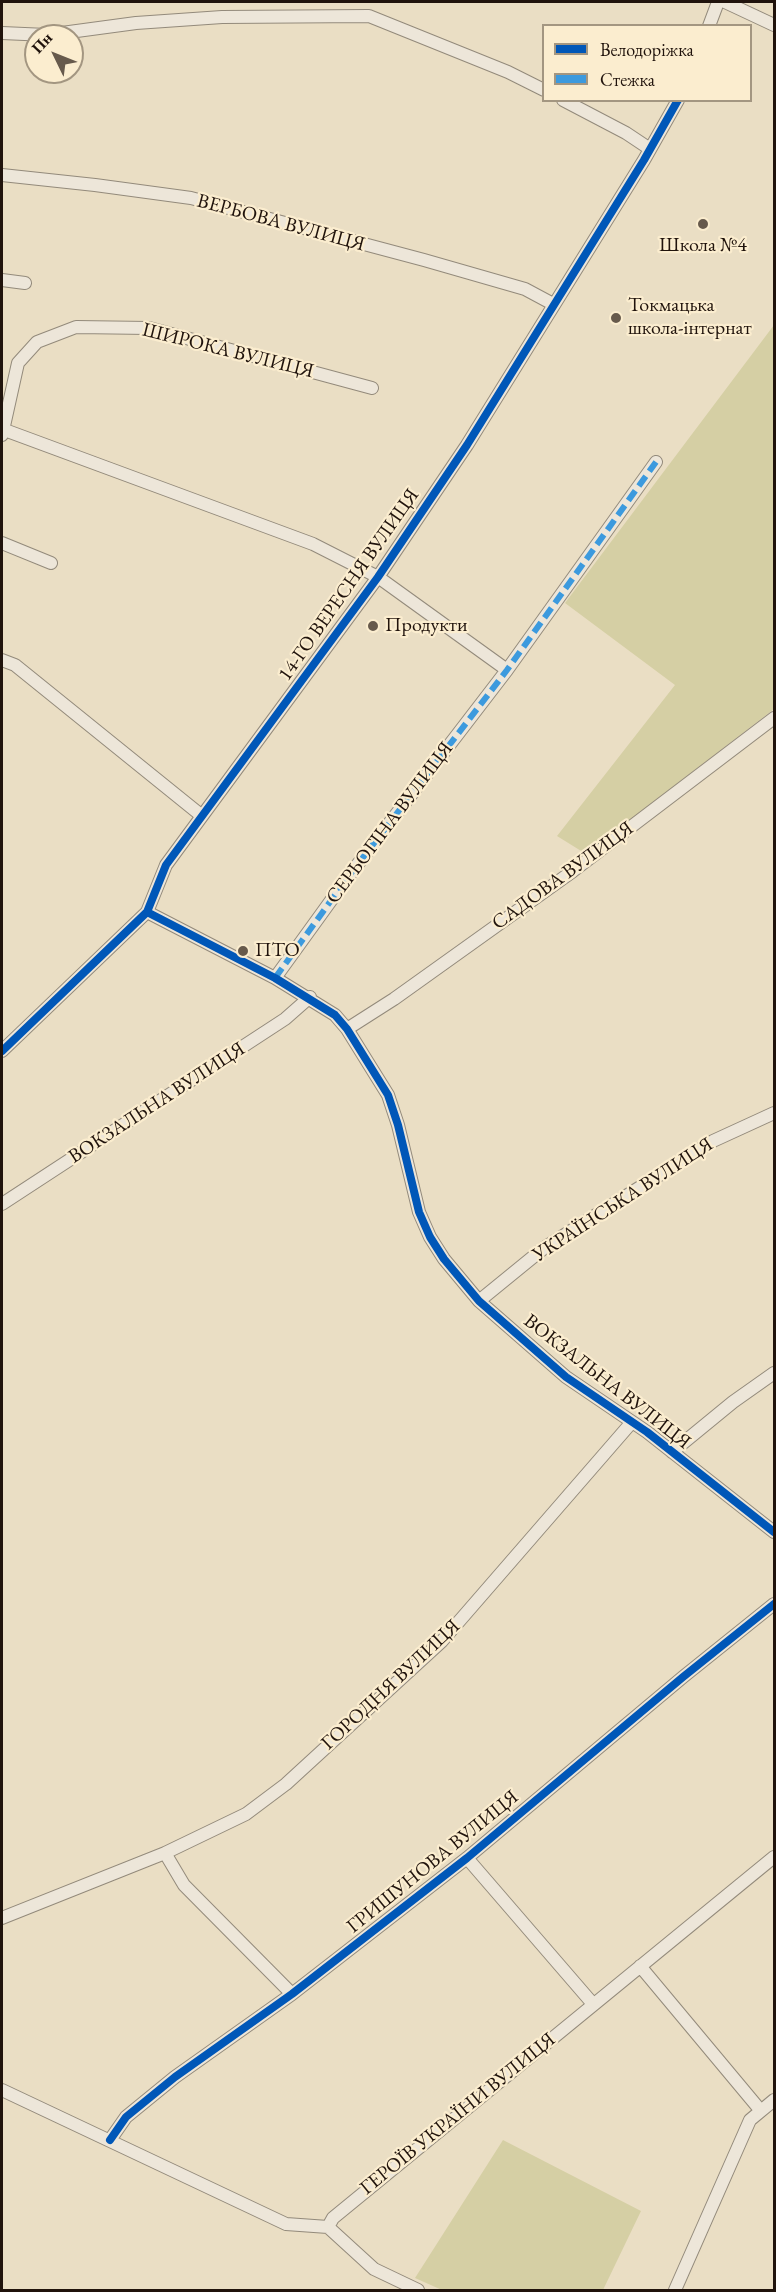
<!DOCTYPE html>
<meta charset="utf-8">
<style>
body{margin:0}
#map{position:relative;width:776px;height:2292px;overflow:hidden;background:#eadec4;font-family:"EB Garamond",serif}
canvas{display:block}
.frame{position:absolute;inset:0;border:3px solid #20130c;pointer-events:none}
.legend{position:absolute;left:542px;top:24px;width:210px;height:78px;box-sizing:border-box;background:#fbedcf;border:2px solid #a39681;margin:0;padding:8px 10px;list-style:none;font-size:18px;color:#20130c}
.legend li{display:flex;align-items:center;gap:12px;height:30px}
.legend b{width:30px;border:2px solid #a39681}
.north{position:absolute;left:24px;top:24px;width:60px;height:60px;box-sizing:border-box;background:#fbedcf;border:2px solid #a39681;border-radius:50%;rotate:313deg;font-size:16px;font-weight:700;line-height:24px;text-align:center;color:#20130c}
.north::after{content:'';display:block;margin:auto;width:21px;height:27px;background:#675a4c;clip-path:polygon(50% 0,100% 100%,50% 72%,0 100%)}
</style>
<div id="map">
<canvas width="776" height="2292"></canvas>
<div class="frame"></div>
<ul class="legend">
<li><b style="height:8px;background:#0057b8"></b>Велодоріжка</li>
<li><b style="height:8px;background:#3c9ade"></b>Стежка</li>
</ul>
<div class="north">Пн</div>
</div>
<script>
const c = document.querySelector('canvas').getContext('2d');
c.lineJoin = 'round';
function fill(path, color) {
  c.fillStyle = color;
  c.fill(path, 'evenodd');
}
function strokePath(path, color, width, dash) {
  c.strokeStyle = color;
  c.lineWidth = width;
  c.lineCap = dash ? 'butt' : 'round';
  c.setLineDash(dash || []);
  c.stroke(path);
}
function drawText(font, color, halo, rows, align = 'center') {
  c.font = font + ' "EB Garamond",serif';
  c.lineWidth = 4.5;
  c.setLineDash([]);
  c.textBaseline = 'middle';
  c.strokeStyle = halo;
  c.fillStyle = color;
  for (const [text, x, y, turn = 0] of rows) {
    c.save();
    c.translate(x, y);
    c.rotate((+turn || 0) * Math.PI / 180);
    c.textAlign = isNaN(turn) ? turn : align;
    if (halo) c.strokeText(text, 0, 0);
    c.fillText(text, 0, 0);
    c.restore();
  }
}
const green = new Path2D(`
 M774,325v384l-188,145 -29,-18 118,-151 -110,-82z
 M503,2140l138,71 -38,79h-161l-27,-12z`);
const minor = new Path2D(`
 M725,2l49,23
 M709,26l9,-24
 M2,33l45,2 89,-12 86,-6 147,-1 139,56 36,18
 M563,100l63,33 24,16
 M2,175l93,10 96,13 233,62 101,29 28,15
 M2,280l23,3
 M2,429l311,115 65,33 129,93
 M2,435l16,-72 19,-21 39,-15 73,1 223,60
 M2,543l49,20
 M2,660l13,5 187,151
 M147,912l128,66 60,37 12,14 41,66 10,30 21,87 11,25 14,22 35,42 87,76 81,55 127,100
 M275,978l73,-101 159,-207 149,-208
 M347,1029l47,-30 179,-128 201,-153
 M2,1051l145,-139 19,-47 212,-288 89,-132 177,-285 34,-60
 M2,1204l283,-185 25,-22
 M479,1301l65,-53 169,-107 61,-28
 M672,1452l61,-50 41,-29
 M165,1853l19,32 108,109
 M467,1858l126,146
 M2,1918l163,-65 81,-39 40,-30 156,-143 190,-219
 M640,1966l121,145
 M2,2090l284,134 42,3 46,42 44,21
 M110,2140l16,-23 49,-40 117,-83 175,-136 216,-181 91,-73
 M328,2227l5,-9 441,-361
 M675,2290l75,-170 24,-20`);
const quiet = new Path2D(`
 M275,978l73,-101 159,-207 149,-208`);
const cycleway = new Path2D(`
 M147,912l128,66 60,37 12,14 41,66 10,30 21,87 11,25 14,22 35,42 87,76 81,55 127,100
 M2,1051l145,-139 19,-47 212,-288 89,-132 177,-285 34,-60
 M110,2140l16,-23 49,-40 117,-83 175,-136 216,-181 91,-73`);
const markers = [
 [703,224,6,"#675a4c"],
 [616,318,6,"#675a4c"],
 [373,626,6,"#675a4c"],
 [243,951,6,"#675a4c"]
];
const streetNames = [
 ["ВЕРБОВА ВУЛИЦЯ",281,223,15],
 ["ШИРОКА ВУЛИЦЯ",228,351,14],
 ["14-ГО ВЕРЕСНЯ ВУЛИЦЯ",349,585,-55],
 ["СЕРЬОГІНА ВУЛИЦЯ",390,823,-53],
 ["САДОВА ВУЛИЦЯ",563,876,-36],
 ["ВОКЗАЛЬНА ВУЛИЦЯ",157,1103,-33],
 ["УКРАЇНСЬКА ВУЛИЦЯ",623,1200,-33],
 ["ВОКЗАЛЬНА ВУЛИЦЯ",607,1382,38],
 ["ГОРОДНЯ ВУЛИЦЯ",391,1685,-43],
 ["ГРИШУНОВА ВУЛИЦЯ",433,1862,-39],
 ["ГЕРОЇВ УКРАЇНИ ВУЛИЦЯ",458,2114,-39]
];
const poiNames = [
 ["Школа №4",703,246,"center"],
 ["Токмацька",628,306],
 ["школа-інтернат",628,329],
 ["Продукти",385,626],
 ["ПТО",255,951]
];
fill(green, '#d5cfa4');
strokePath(minor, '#938a7b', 14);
strokePath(minor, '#ede6d9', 12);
strokePath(quiet, '#3c9ade', 6, [12, 6]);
strokePath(cycleway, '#0057b8', 8);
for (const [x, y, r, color] of markers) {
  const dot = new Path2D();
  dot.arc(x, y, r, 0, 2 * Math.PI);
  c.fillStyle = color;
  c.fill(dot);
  strokePath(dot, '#fbedcf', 2);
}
drawText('20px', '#20130c', '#fbedcf', streetNames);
drawText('20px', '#20130c', '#fbedcf', poiNames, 'left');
</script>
